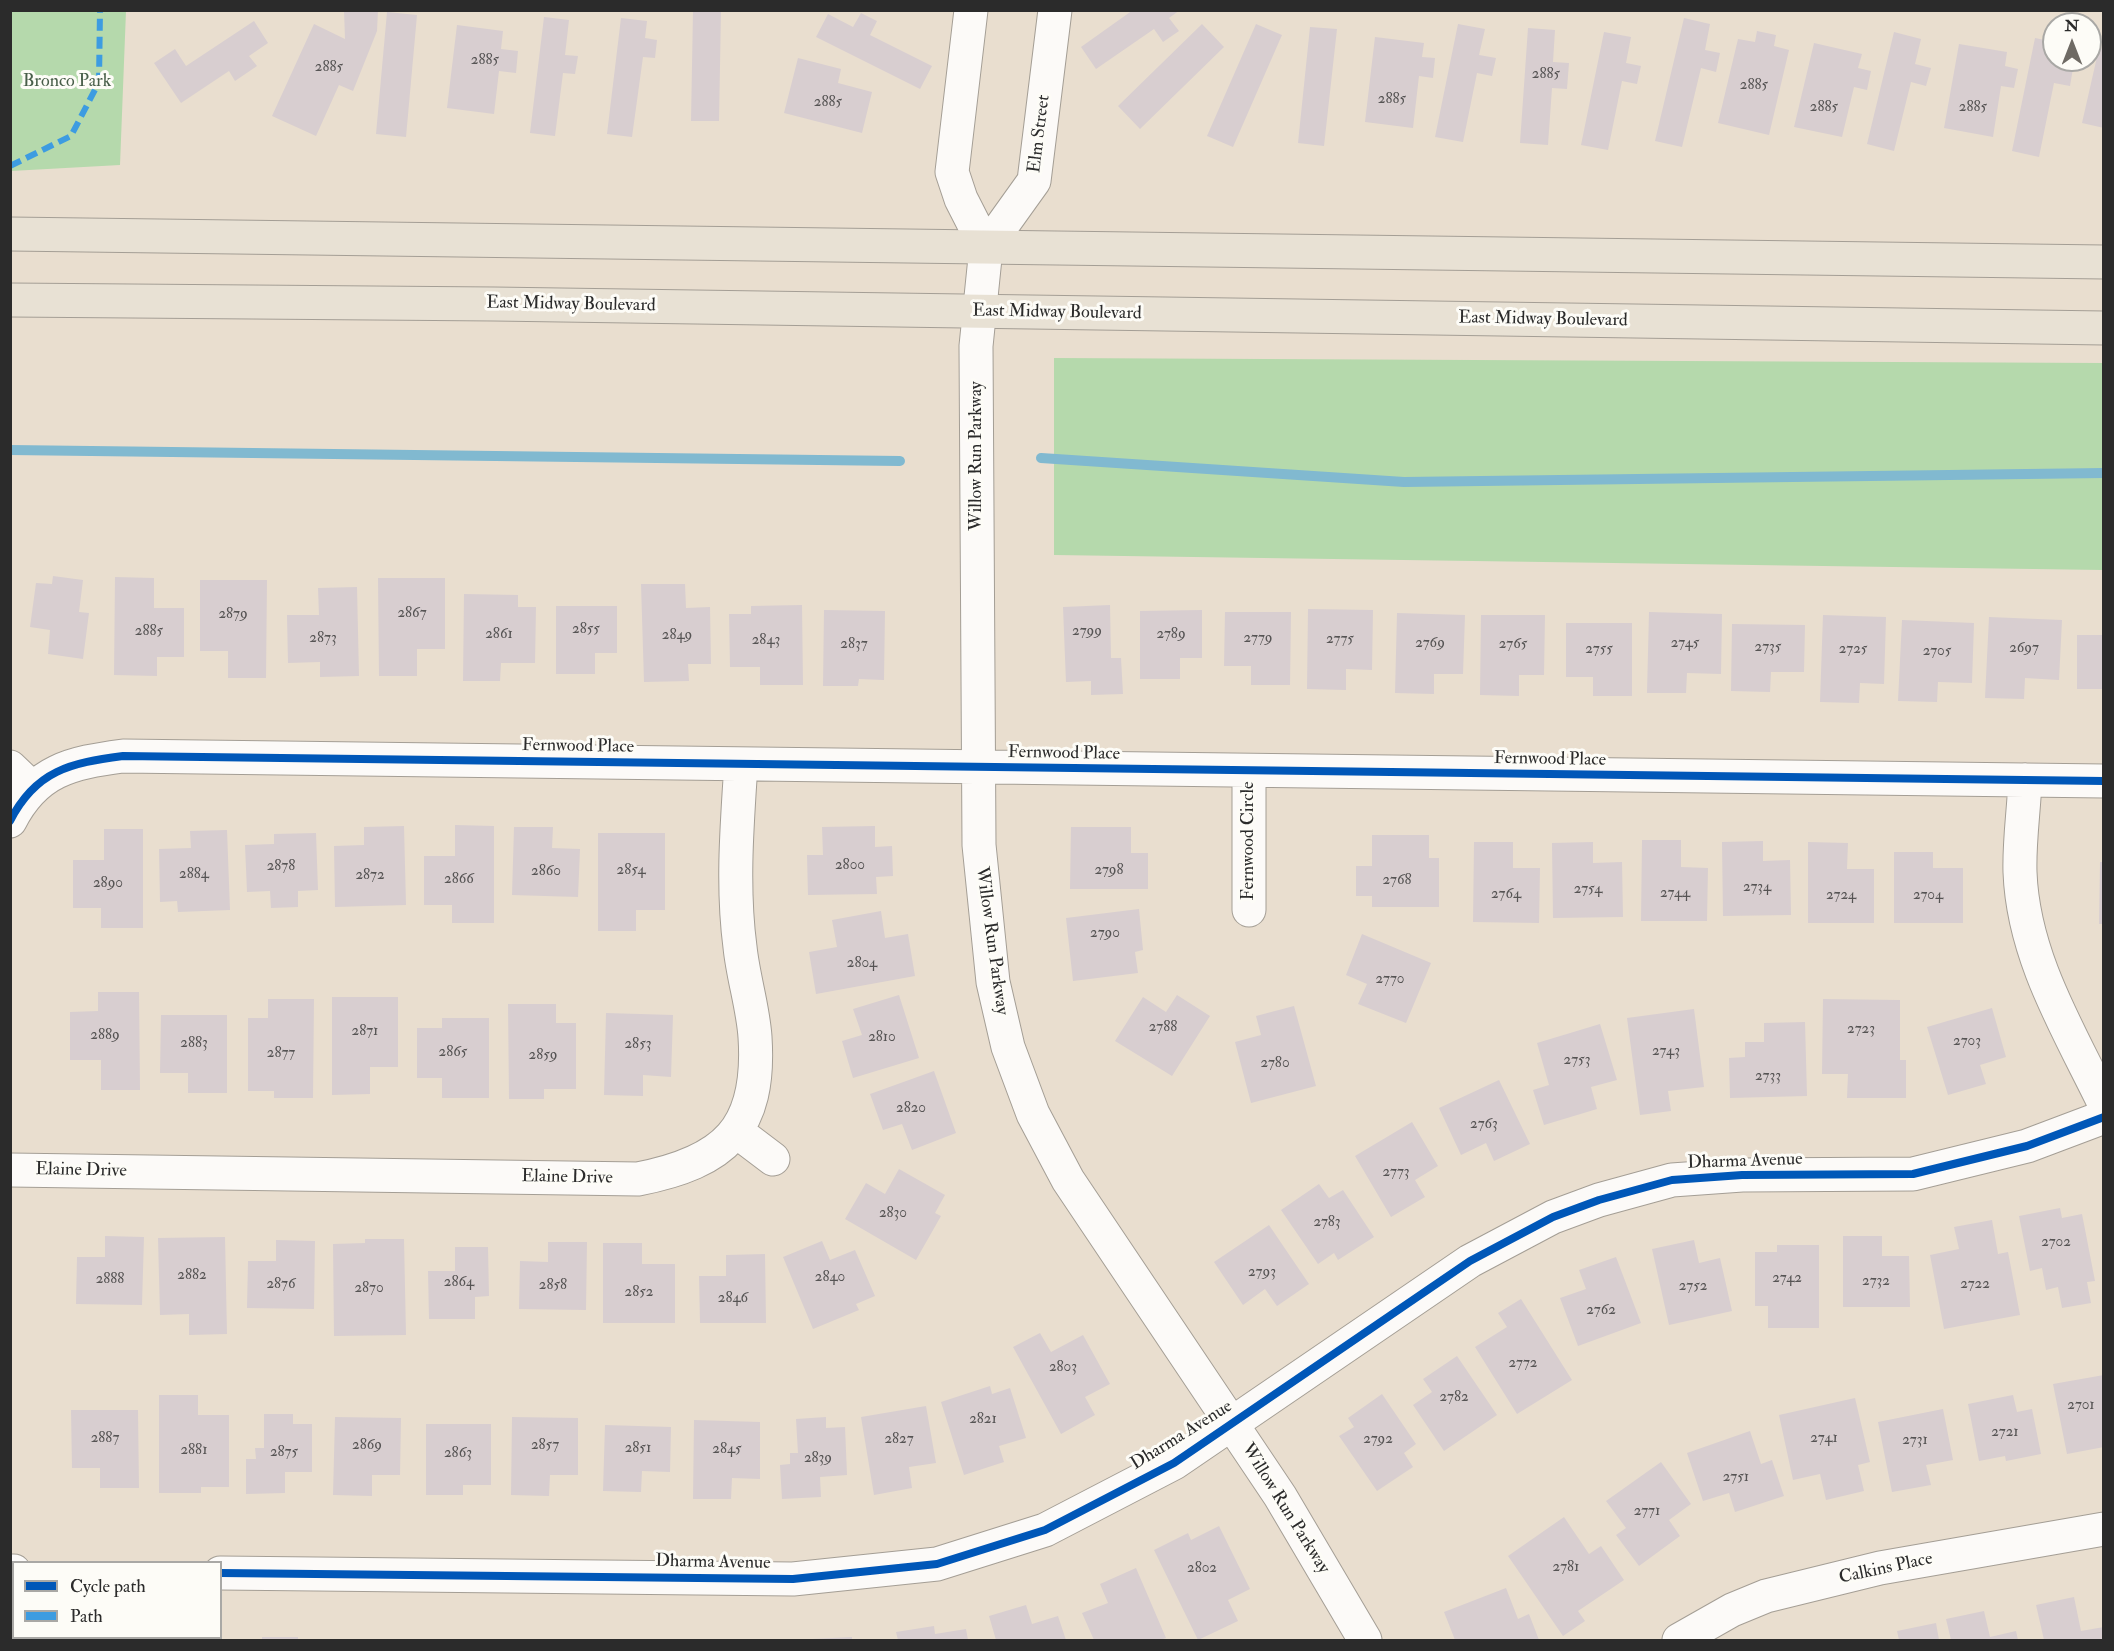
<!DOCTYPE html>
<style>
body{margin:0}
#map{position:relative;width:2114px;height:1651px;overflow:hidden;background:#e9decf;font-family:"IM FELL Double Pica",serif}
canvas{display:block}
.frame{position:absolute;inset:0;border:12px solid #2b2b2b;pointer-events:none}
.legend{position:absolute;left:12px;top:1561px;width:210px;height:78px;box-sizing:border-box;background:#fdfcf7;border:2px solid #a9a8a5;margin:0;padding:8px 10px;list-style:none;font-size:18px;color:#2b2b2b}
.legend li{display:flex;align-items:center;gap:12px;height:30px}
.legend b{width:30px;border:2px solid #a9a8a5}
.north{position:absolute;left:2042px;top:12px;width:60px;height:60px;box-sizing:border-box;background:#fdfcf7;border:2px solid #a9a8a5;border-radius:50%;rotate:0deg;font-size:16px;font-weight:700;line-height:24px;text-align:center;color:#2b2b2b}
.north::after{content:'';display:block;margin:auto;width:21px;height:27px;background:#6e6a64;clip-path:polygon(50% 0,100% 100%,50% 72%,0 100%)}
</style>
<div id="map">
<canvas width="2114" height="1651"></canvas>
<div class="frame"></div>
<ul class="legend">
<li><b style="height:8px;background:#0057b8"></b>Cycle path</li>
<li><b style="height:8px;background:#3d9ce1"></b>Path</li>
</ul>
<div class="north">N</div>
</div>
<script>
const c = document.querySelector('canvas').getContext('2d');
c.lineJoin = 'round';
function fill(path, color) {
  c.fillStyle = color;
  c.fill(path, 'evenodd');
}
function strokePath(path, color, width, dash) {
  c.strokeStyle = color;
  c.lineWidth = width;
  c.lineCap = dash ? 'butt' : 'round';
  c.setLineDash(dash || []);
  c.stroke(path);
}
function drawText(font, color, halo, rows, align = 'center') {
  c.font = font + ' "IM FELL Double Pica",serif';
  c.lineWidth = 6;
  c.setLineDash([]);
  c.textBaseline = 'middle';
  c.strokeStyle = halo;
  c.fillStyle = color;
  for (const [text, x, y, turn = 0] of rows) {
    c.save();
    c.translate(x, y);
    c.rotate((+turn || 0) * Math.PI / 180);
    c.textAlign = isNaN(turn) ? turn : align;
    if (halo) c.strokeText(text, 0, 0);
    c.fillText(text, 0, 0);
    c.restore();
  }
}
const green = new Path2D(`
 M11,10l115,1 -6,154 -109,6z
 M1054,358l1049,5v207l-1049,-15z`);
const stream = new Path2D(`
 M10,450l890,11
 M1041,458l363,24 700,-9`);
const building = new Path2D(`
 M344,10h34l-1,21 -24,60 -14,-6 -23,51 -44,-20 42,-92 31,15z
 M1133,10h47l-11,8 10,13 -16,11 -9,-13 -58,40 -15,-22z
 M693,11h28l-2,110h-28z
 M387,12l30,3 -11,122 -30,-3z
 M861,13l16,8 -7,14 62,31 -12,23 -104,-52 12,-23 25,13z
 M544,17l25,3 -4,35 13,1 -3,18 -12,-1 -8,63 -25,-3z
 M621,18l26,3 -2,17 12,2 -2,18 -12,-1 -11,80 -25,-3z
 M1684,18l26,6 -5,26 15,3 -4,19 -15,-4 -19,79 -27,-6z
 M254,21l14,22 -19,13 8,10 -22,15 -6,-10 -48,32 -27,-40 21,-14 11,17z
 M1202,24l22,23 -84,82 -22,-23z
 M1256,24l26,11 -49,112 -26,-11z
 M1458,24l27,5 -6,26 17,3 -4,18 -15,-3 -14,69 -28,-5z
 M457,25l46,6 -2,18 17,2 -2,22 -17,-2 -5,43 -47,-6z
 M1310,27l27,2 -13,117 -26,-3z
 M1528,28l27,2 -2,32 16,1 -2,26 -15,-1 -4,57 -28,-2z
 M1757,31l19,4 -2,11 15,4 -20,85 -51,-12 20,-84 17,3z
 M1604,32l27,5 -5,26 15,3 -4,18 -15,-3 -14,69 -27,-5z
 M1894,32l27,7 -6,25 16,4 -5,18 -15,-4 -17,69 -27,-7z
 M1375,37l49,6 -2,14 13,1 -2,20 -14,-2 -6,52 -48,-6z
 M2035,38l19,4v18h4l-1,5 16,3 -3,18 -16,-3 -15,74 -27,-6z
 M1814,43l48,11 -4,14 13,3 -4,19 -13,-3 -12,50 -48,-10z
 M1959,44l48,8 -2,14 13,3 -4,19 -13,-2 -8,51 -49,-9z
 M2099,48l5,1v79l-22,-5z
 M798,58l43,11 -3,14 34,9 -10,41 -78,-20z
 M53,576l30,4 -4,32 10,1 -6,46 -35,-5 2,-24 -20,-3 6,-44 16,1z
 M115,577l39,1v30h30v49h-27v19l-43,-1z
 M378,578h67v71h-28v27h-38z
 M200,580h67l-1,98h-38v-27h-28z
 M641,584h44l1,24 24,-1 1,57h-23l1,17 -45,1z
 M357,587l2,89 -39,1v-15l-32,1 -1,-48h32l-1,-27z
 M464,594l54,1v12h18l-1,56h-34l-1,18h-37z
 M802,605l1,80h-43v-18h-30l-1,-53h22v-8z
 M1110,605l1,53h10l2,36 -32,1v-14l-25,1 -3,-75z
 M556,606h61v47h-22v21h-39z
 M1308,609l65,1 -1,60 -26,-1v21l-39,-1z
 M824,610l61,1 -1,69 -25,-1 -1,7h-35z
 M1202,610v48h-22v21h-40v-68z
 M1225,612h66l-1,73h-39v-19h-27z
 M1649,612l73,2 -1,60 -34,-1 -1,20h-39z
 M1397,613l68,2 -2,59h-29v20l-39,-1z
 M1481,615h64l-1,60h-25v21l-39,-1z
 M1823,615l63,2 -2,67 -24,-1 -1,20 -39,-1z
 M1989,617l73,3 -3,60 -34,-2 -1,21 -39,-1z
 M1902,620l72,3 -2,60 -34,-1 -1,20 -39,-1z
 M1566,623h66v73h-39v-19h-27z
 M1732,624l73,1 -1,47h-33l-1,20 -39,-1z
 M2077,635h27v54h-27z
 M455,825l39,1v97h-42v-18h-28v-49h31z
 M404,826l2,79 -71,2 -1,-61 30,-1v-18z
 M875,826v21l17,-1 1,30 -17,1 1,17 -69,1 -1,-40h16l-1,-28z
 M514,827h39l-1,21 28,1 -2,48 -66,-2z
 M1071,827h60v26h17v36h-78z
 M104,829h39v99h-42v-20h-28v-48h31z
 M227,830l3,80 -52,2 -1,-11 -17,1 -1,-53 32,-1 -1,-17z
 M316,833l2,57 -20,1v16l-27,1 -1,-17 -23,1 -2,-47 29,-1v-10z
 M598,833h67v77h-29v21h-38z
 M1372,835h57v23h10v49h-67v-11h-16v-30h16z
 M1642,840h39v27l27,1 -1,53h-66z
 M1763,841v20l27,-1 1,55 -68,1 -1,-74z
 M1474,842h39v26h27l-1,55 -66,-1z
 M1593,842v21l29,-1 1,55 -70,1 -1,-75z
 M1808,842l40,1 -1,26h27v54h-66z
 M1894,852h39v16h30v55h-69z
 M2100,862h4v62h-5z
 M1139,909l4,41 -8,2 3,21 -65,8 -7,-63z
 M881,911l4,27 23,-4 7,42 -99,18 -7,-42 28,-5 -5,-27z
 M1362,934l69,29 -25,60 -48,-19 9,-20 -21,-9z
 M98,992h41l1,98h-39v-30h-31v-48l28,-1z
 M899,995l20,63 -66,20 -11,-37 20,-6 -9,-26z
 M1177,995l33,21 -38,60 -57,-35 28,-44 23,15z
 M332,997h66v70h-28v27l-38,1z
 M268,999h46l-1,99h-39v-7h-26v-73h20z
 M1823,999l77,1v60h6v38h-59l1,-24h-26z
 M508,1004h48v19h20v66h-32v10h-35z
 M1294,1006l22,80 -65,17 -16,-61 26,-7 -5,-19z
 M1992,1008l14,49 -26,8 6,19 -38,11 -21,-68z
 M1694,1009l10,78 -36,4 3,20 -31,4 -13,-97z
 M606,1013l67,2 -2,62 -28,-2v21l-39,-1z
 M161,1015h66v78h-39v-20h-28z
 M442,1018h47v80h-47v-20h-25v-50h25z
 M1805,1022l2,74 -77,2 -1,-40 16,-1v-15h19v-19z
 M1600,1024l17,56 -26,7 6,22 -53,16 -11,-35 16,-5 -12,-42z
 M934,1071l22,62 -44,17 -10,-26 -19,6 -13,-36z
 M1499,1080l31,64 -36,17 -8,-18 -25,12 -22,-47z
 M1412,1122l26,44 -23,14 10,17 -34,20 -36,-61z
 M899,1169l46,26 -10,18 6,3 -25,44 -71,-41 21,-36 19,11z
 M1319,1184l10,14 14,-8 31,47 -36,23 -4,-7 -16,11 -37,-54z
 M2060,1208l2,10 20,-4 13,67 -8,1 4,21 -29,5 -4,-21 -12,3 -4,-22 -12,3 -11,-55z
 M1992,1220l6,34 10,-2 12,63 -76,14 -14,-74 29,-6 -5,-22z
 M1269,1225l40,59 -32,22 -12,-17 -22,16 -29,-43z
 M105,1236l39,1 -2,68 -66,-1 1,-47h28z
 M1843,1236h39v20h27l1,51h-67z
 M225,1237l2,97 -38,1v-21l-29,1 -2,-77z
 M365,1239h39l2,96 -72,1 -1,-92 32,-1z
 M276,1240l39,1 -1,68 -67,-1 1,-47h28z
 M1694,1240l5,23 21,-5 12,53 -63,14 -17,-76z
 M822,1241l8,19 25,-10 20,46 -19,8 3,6 -46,19 -30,-72z
 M548,1242h39l-1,68 -67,-1 1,-48 28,1z
 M603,1243h39v21h33v59h-72z
 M1777,1245h42v83h-51v-22h-13v-54h22z
 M455,1247h33l1,49 -14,1v22h-46l-1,-48h27z
 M765,1254l1,69h-66l-1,-47h27v-21z
 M1616,1257l25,66 -63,23 -18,-48 26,-9 -7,-19z
 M1521,1299l51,81 -55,34 -42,-67 32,-20 -9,-14z
 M1040,1333l11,19 32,-17 27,49 -25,13 10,18 -34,19 -48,-87z
 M1457,1356l40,59 -53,36 -31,-46 19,-13 -9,-13z
 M2104,1375v72l-37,7 -14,-70z
 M990,1386l2,8 18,-6 16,50 -27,8 5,16 -40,13 -23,-73z
 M1382,1394l34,50 -12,9 9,14 -36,24 -38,-55 15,-9 -6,-9z
 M159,1395h39v20h31v72h-28v6h-42z
 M2013,1395l4,17 15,-3 9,45 -35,7 -1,-5 -26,5 -11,-57z
 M1855,1398l15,64 -12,3 6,26 -38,9 -6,-26 -27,6 -14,-65z
 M926,1406l10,57 -27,4 3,21 -38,7 -13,-78z
 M1943,1409l10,51 -27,5 5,20 -39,7 -14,-70z
 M71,1410h67l1,78h-39v-20h-28z
 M264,1414h29v10h19v48h-27v21l-39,1v-35h10l-1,-11h9z
 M335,1417l66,1 -1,57h-28v21l-39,-1z
 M512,1417l66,1v57h-28l-1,21 -38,-1z
 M826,1417v11l19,-1 2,48 -27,2 1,20 -39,2 -2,-34 10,-1v-11h8l-2,-34z
 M694,1420l66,2v57l-28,-1 -1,21h-38z
 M426,1424h65v61h-28v10h-37z
 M605,1425l66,2 -1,45 -28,-1 -1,21 -38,-1z
 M1750,1431l11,33 11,-4 12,36 -49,16 -6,-19 -26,8 -16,-48z
 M1661,1462l30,42 -22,16 11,16 -41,30 -23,-31 10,-7 -20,-27z
 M1564,1517l25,37 12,-8 23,34 -46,31 7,10 -22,15 -55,-80z
 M1219,1526l31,63 -22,11 10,21 -40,19 -44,-90 34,-17 3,7z
 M1136,1568l30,70 -6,2h-66l-12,-27 26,-10 -8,-19z
 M1506,1588l12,31 11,-5 10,26h-84l-11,-28z
 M2074,1597l7,34 23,-4v13h-60l-8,-35z
 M1026,1605l6,19 26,-8 8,24h-70l-7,-24z
 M1984,1611l6,26 26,-6 2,9h-67l-5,-21z
 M1936,1623l3,17h-40l-2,-9z
 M934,1626l1,8 31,-5 2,11h-70l-2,-8z
 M262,1637h36v3h-36z
 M852,1637v3h-40v-1z
 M172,1638h39v2h-39z`);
const minor = new Path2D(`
 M971,10l-19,162 9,27 25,49
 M986,248l-10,98 3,499 14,137 15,65 25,67 35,66 212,316 85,144
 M986,248l48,-67 21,-171
 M10,767l22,21
 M2025,780c-1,30 -6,61 -5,92 3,84 48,157 84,231
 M10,821c26,-51 61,-58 113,-65l1981,25
 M1249,910v-138
 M736,1131l37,28
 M10,1170l628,9c87,-17 123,-50 117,-142 -2,-30 -12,-60 -15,-90 -8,-60 -3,-122 1,-183
 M10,1571h4
 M220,1573l573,6 144,-15 108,-34 129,-67 296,-202 83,-44 46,-17 73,-20 70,-5 171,-1 114,-28 77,-29
 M1679,1640l53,-30 34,-14 114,-28 224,-39`);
const major = new Path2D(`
 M10,234l2094,28
 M10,300l484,4 1610,24`);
const quiet = new Path2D(`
 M10,166l61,-30 28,-54 1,-72`);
const cycleway = new Path2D(`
 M10,821c26,-51 61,-58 113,-65l1981,25
 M220,1573l573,6 144,-15 108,-34 129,-67 296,-202 83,-44 46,-17 73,-20 70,-5 171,-1 114,-28 77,-29`);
const numberNames = [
 ["2885",485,61],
 ["2885",329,68],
 ["2885",1546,75],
 ["2885",1754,86],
 ["2885",1392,100],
 ["2885",828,103],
 ["2885",1824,108],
 ["2885",1973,108],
 ["2867",412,614],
 ["2879",233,615],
 ["2855",586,630],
 ["2885",149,632],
 ["2799",1087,632],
 ["2861",499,635],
 ["2789",1171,635],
 ["2849",677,636],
 ["2873",323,639],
 ["2779",1258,639],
 ["2775",1340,640],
 ["2843",766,641],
 ["2769",1430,644],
 ["2745",1685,644],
 ["2837",854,645],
 ["2765",1513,645],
 ["2735",1768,648],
 ["2697",2024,649],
 ["2755",1599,650],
 ["2725",1853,650],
 ["2705",1937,652],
 ["2800",850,866],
 ["2878",281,867],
 ["2854",631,871],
 ["2798",1109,871],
 ["2860",546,872],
 ["2884",194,875],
 ["2872",370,876],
 ["2866",459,880],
 ["2768",1397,881],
 ["2890",108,884],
 ["2734",1757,888],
 ["2754",1588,890],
 ["2744",1675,894],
 ["2764",1506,895],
 ["2724",1841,896],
 ["2704",1928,896],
 ["2790",1105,934],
 ["2804",862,964],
 ["2770",1390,980],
 ["2788",1163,1028],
 ["2723",1861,1030],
 ["2871",365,1032],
 ["2889",105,1036],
 ["2810",882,1038],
 ["2703",1967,1042],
 ["2883",194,1044],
 ["2853",638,1045],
 ["2743",1666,1052],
 ["2865",453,1053],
 ["2877",281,1054],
 ["2859",543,1056],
 ["2753",1577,1061],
 ["2780",1275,1064],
 ["2733",1768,1077],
 ["2820",911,1109],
 ["2763",1484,1125],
 ["2773",1396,1173],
 ["2830",893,1214],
 ["2783",1327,1223],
 ["2702",2056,1243],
 ["2793",1262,1273],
 ["2882",192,1276],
 ["2840",830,1278],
 ["2742",1787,1279],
 ["2888",110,1280],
 ["2732",1876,1282],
 ["2864",459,1283],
 ["2876",281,1285],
 ["2722",1975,1285],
 ["2858",553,1286],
 ["2752",1693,1287],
 ["2870",369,1289],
 ["2852",639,1293],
 ["2846",733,1299],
 ["2762",1601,1311],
 ["2772",1523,1364],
 ["2803",1063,1368],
 ["2782",1454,1398],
 ["2701",2081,1406],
 ["2821",983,1420],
 ["2721",2005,1433],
 ["2887",105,1439],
 ["2741",1824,1439],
 ["2827",899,1440],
 ["2792",1378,1440],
 ["2731",1915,1441],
 ["2869",367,1446],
 ["2857",545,1446],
 ["2851",638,1449],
 ["2845",727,1450],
 ["2881",194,1451],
 ["2875",284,1453],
 ["2863",458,1454],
 ["2839",818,1459],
 ["2751",1736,1478],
 ["2771",1647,1512],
 ["2781",1566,1568],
 ["2802",1202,1569]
];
const parkNames = [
 ["Bronco Park",67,82]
];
const streetNames = [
 ["Elm Street",1040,134,-83],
 ["East Midway Boulevard",571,305,1],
 ["East Midway Boulevard",1057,313,1],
 ["East Midway Boulevard",1543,320,1],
 ["Willow Run Parkway",977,456,-90],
 ["Fernwood Place",578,747,1],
 ["Fernwood Place",1064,754,1],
 ["Fernwood Place",1550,760,1],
 ["Fernwood Circle",1249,841,-90],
 ["Willow Run Parkway",991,941,82],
 ["Dharma Avenue",1745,1162,-2],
 ["Elaine Drive",81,1171,1],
 ["Elaine Drive",567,1178,1],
 ["Dharma Avenue",1182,1436,-32],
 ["Willow Run Parkway",1285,1509,58],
 ["Dharma Avenue",713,1563,1],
 ["Calkins Place",1886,1569,-12]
];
fill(green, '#b5d9ac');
strokePath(stream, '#81b9d0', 10);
fill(building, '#d8ced0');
strokePath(minor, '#a49e95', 35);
strokePath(major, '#a49e95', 35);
strokePath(minor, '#fcfaf8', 33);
strokePath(major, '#e8e1d4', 33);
strokePath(quiet, '#3d9ce1', 6, [12, 6]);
strokePath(cycleway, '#0057b8', 8);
drawText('15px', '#565454', null, numberNames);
drawText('18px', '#485e49', '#fdfcf7', parkNames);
drawText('18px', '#2b2b2b', '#fdfcf7', streetNames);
</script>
